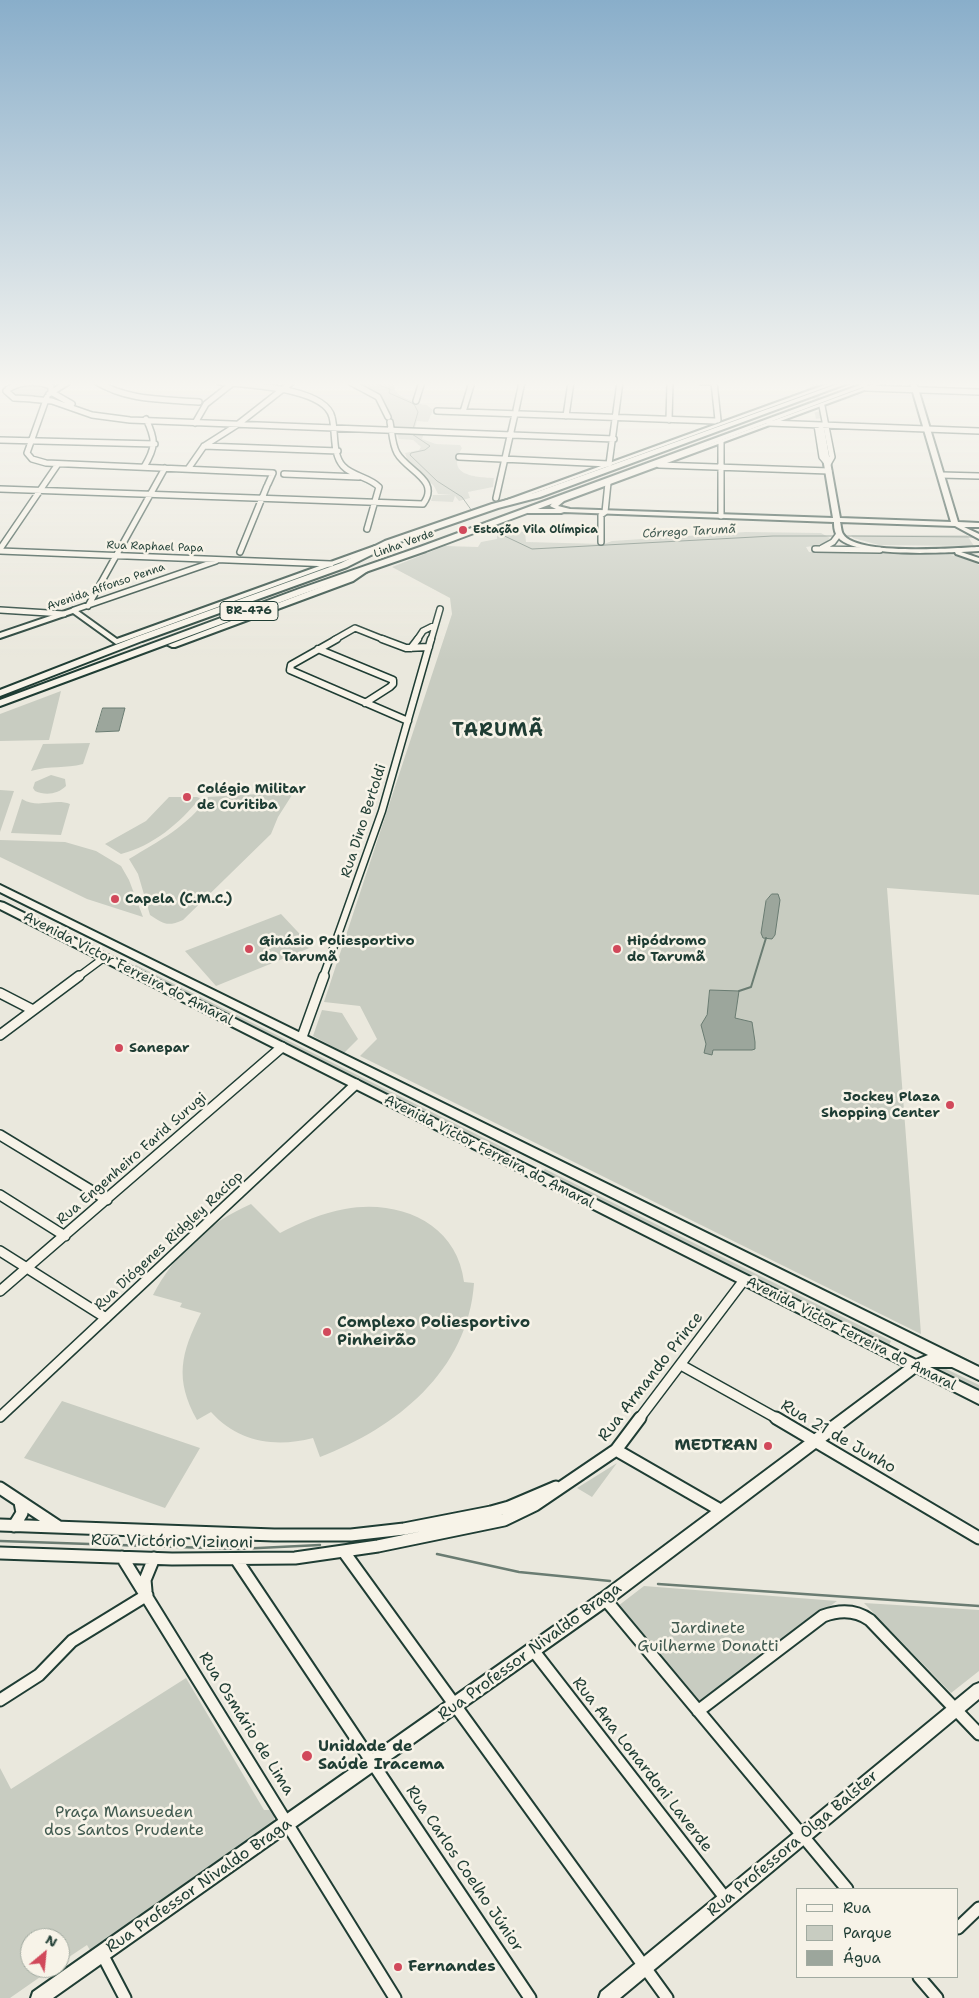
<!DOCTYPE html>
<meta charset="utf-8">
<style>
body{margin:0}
#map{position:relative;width:979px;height:1998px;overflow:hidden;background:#eae8dd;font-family:"Shantell Sans",sans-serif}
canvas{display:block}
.legend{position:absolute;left:796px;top:1888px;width:162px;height:90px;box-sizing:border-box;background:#f7f3e8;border:1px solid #a1aaa0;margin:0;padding:6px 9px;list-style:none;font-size:15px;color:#1f3d34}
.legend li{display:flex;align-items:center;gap:10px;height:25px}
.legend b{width:25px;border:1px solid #a1aaa0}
.north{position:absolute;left:20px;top:1928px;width:50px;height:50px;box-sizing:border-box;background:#f7f3e8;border:1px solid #a1aaa0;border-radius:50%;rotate:28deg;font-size:14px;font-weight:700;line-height:20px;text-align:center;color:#1f3d34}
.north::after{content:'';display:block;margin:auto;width:18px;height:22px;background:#d1495b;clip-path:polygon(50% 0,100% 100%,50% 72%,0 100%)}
</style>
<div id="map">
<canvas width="979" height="1998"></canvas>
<ul class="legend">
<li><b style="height:6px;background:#f7f3e8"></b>Rua</li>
<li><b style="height:14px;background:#c8ccc1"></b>Parque</li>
<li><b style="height:14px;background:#9ca69c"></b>Água</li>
</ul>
<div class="north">N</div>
</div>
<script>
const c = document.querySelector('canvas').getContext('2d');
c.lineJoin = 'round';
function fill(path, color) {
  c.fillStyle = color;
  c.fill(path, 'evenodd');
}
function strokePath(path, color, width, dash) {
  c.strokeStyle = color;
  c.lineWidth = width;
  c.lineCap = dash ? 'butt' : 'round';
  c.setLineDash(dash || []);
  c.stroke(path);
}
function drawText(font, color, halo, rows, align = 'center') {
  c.font = font + ' "Shantell Sans",sans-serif';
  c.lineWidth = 5;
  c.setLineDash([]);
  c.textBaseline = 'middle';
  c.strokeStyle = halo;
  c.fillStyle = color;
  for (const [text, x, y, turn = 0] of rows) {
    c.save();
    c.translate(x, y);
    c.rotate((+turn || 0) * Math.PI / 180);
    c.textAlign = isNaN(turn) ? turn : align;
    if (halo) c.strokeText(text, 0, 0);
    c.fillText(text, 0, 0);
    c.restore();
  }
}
const green = new Path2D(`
 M354,382h38c2,2 2,5 3,8 3,7 14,8 19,13l13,2 6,5 -5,12 -11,-1 -3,11 10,1 -2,6 14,5 24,1 2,3c-16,27 11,29 32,30l-1,9 -25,5 2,6 -11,3 -4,-5 -2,6 -22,-1 2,-6h19l-14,-1 -4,-8 -27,-27 -2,-6 14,-3 2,-3 -8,-7 -14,-1c-12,-34 -12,-41 -45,-57z
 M29,383l20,4v5c-13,8 -29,9 -40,-1z
 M497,530l28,2 1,10 78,2 8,-3 134,-9 75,1 9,5c-5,7 -15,8 -24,9l3,5 137,2 23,5 10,6v330l-92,-7 34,446 -561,-278 17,-17 -17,-33 -36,-4 128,-388 -2,-16 -58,-31 53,-21 33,1 3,-5 16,-3z
 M851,535h116l7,11 -95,-1 -26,-7z
 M61,691l-12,49 -49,1v-27z
 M90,743l-7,21c-18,5 -32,1 -52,7l12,-27z
 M51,775l14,4 1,7c-8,8 -20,10 -31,5l-2,-3 2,-6z
 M0,790l14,1 -14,41z
 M260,794l32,1 -14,22 -7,17 -88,86c-16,7 -19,4 -33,-5l-12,-41 -9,-15c30,-18 59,-33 79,-62z
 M169,797h28l3,1c-20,25 -47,48 -79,56l-16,-10 41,-23z
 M22,799c16,10 32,-1 48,5l-9,31 -50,-2z
 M0,840l65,2 31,9 25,15 8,14 14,37 -56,-18 -87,-42z
 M281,914l31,33 -96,39 -31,-35z
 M136,965l374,186 -4,4 -71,-33 -302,-155z
 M322,1010l20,3 16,26 -14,14 -31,-17z
 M545,1169l346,172 -3,7 -347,-174z
 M251,1204l29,29c21,-11 42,-20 65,-24 54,-10 112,14 119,73l10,1c-6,88 -78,145 -154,174l-7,-19c-38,10 -75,4 -102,-26l-14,8c-23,-41 -16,-67 4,-107l-21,-6 2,-4 -29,-8c22,-42 55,-72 98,-91z
 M936,1364l43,21v8l-51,-25z
 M62,1401l138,47 -35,60 -141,-50z
 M617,1463l-25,34 -15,-9z
 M644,1586l193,15 -138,101 -81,-96z
 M864,1603l115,7v61l-28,22z
 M186,1678l78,132h8c3,5 3,9 1,14l-182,128 -4,-7 -27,18v-25h-30v30h23l-43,30h-10v-230l11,21z`);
const water = new Path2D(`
 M103,708h22l-6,23 -23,1z
 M772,894h6l2,6 -5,35 -3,4 -9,-1 -2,-5 5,-32z
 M710,990l29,1 -4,27 17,4 3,20v7l-3,1h-39l-1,5 -8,-2 2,-9 -5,-19 6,-10z`);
const streamFar2 = new Path2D(`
 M370,382l20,7 -1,4 25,11 4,8 -5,17
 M412,434l18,12 -5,4 -14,3 -1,2 27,26 25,16 10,14
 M494,531l38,18 241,-13h62
 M845,536l134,1`);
const streamFar1 = new Path2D(`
 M739,991l12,-4 15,-49`);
const stream = new Path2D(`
 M0,1541l238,8 82,-4
 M437,1554l82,18 91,9
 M658,1584l321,22`);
const majorTunnel = new Path2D(`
 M813,382l8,46`);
const minorFar3 = new Path2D(`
 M97,382c31,19 67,17 102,20
 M219,382c26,3 106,5 113,35 4,15 0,37 11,49 9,10 26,11 36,21l-12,42
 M350,382l28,15 10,20
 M702,382h12
 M714,382l4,38
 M866,388l113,4
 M8,389c14,-8 28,-9 43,-3v6
 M6,391l8,7 19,1
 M51,392l21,12
 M49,394l19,-12
 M47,397l-20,56 5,6 14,4 227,10 -5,11
 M30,399l22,2 40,14 38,5 484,19
 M416,401l6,-19
 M516,410l6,-28
 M437,411l278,10
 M463,412l9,-30
 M566,416l5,-34
 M669,420l1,-38
 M195,423l11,-19 28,-22
 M769,423l210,8
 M817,425l5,32 6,7 4,-7 -10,-51
 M0,440l155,4
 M721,442v74
 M204,446l134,5
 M459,457l150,7 11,-82
 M659,465l170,6
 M144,467c12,-20 12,-27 2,-48
 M188,469l16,-23 33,-21 55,-43
 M284,474l75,3
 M941,475l38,1
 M0,489l423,15c18,-24 -16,-33 -26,-51 -5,-9 -5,-21 -7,-31
 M496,498l19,-84
 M601,542v-27l4,-3 3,-29
 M822,548l11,-6 6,-8
 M0,549l58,-85
 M815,549l65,1
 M0,551l331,13
 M240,552l27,-66
 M88,606l77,-138
 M0,610l64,4
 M74,610l142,-49
 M334,640l21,-12 30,12
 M417,640l6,-9 12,-6
 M431,640l9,-31`);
const minorFar2 = new Path2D(`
 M337,639l-46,26 -1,5 118,51
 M382,639l24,9 23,-1
 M411,648l7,-9
 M318,649l75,31v4l-3,3 -25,16
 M78,977l27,-20
 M323,977l59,-166 49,-172`);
const minorFar1 = new Path2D(`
 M0,993l33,17
 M0,1035l79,-59
 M302,1037l22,-61
 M0,1135l107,65
 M0,1195l65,41
 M0,1251l106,67
 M0,1291l282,-244
 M681,1365l97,54
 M0,1417l356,-333
 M639,1419l105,-139`);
const minor = new Path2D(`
 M776,1418l203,120
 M616,1450l106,61
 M0,1488l59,39
 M0,1525l274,10h77l53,-6 87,-17 18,-5 47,-20
 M14,1526l8,-13 -2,-11
 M344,1552l323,446
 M0,1553l172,6 123,-1 83,-12 126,-26 31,-15 81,-55 24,-32
 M122,1557l273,441
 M236,1559l294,439
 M146,1591l-1,-11 9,-22
 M605,1599l242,290
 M533,1650l193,249
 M0,1700l39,-25 33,-34 75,-46
 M698,1711l125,-95c16,-6 33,-6 47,4l109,114
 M958,1928l21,-20
 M102,1954l23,44
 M919,1977l18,21`);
const major = new Path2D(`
 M833,382h7l-336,122 -5,-1z
 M879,382h7l-322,119 -6,5 12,3 263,9 -15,-90 3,-2 3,2 16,90 111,4 -41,-140h6l42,140 21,1v4h-15l15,7v5l-24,-13 -115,-4c1,3 1,9 3,12 13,22 111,14 136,13v4l-18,1 18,6v4l-23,-8 -1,-2c-23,1 -109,5 -119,-18 -2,-4 -2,-9 -2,-12l-270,-10 -3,1h-33l-3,-2 3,-2h28l-6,-3 4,-5z
 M375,546l3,2 -1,1 -261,95 -43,-31 -73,25v-5l74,-25 43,31z
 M363,569l6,1 -16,11 -178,66h-3l-4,-2 179,-68z
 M915,1361l4,1 2,4 -2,4 -309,234 -557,394h-22l2,-6 567,-398 311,-232z
 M979,1683v16l-359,299h-21l2,-6 373,-307z`);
const highway = new Path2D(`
 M843,382h8l-311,115 -42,11 -107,37 -44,22 -205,74 -142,55v-6l136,-53 205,-74 44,-22 107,-37 42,-11z
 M868,382h8l-450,169 -121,42 -305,113v-6l299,-111 121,-42z
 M0,885l979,482v13l-27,-13h-22l49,24v13l-979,-495v-7l4,1 912,457 12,-5 -928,-463z`);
const markers = [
 [463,530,5,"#d1495b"],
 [187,797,5,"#d1495b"],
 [115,899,5,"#d1495b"],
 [249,949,5,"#d1495b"],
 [617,949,5,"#d1495b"],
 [119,1048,5,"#d1495b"],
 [950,1105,5,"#d1495b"],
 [327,1332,5,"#d1495b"],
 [768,1446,5,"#d1495b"],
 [307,1756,6,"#d1495b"],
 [398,1967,5,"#d1495b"]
];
const farPoinames = [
 ["Estação Vila Olímpica",473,530]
];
const farStreetnames = [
 ["Linha Verde",404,544,-20],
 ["Rua Raphael Papa",155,547,2],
 ["Avenida Affonso Penna",106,587,-19]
];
const farWaternames = [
 ["Córrego Tarumã",689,532,-3]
];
const shields = [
 [249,611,58]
];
const shieldNames = [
 ["BR-476",249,611]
];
const poiNames = [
 ["Colégio Militar",197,789],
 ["de Curitiba",197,805],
 ["Capela (C.M.C.)",125,899],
 ["Ginásio Poliesportivo",259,941],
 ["do Tarumã",259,957],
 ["Hipódromo",627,941],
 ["do Tarumã",627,957],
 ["Sanepar",129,1048],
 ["Jockey Plaza",940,1097,"right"],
 ["Shopping Center",940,1113,"right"]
];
const streetNames = [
 ["Rua Dino Bertoldi",364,821,-72],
 ["Avenida Victor Ferreira do Amaral",128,969,27],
 ["Avenida Victor Ferreira do Amaral",489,1152,27],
 ["Rua Engenheiro Farid Surugi",132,1159,-41],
 ["Rua Diógenes Ridgley Raciop",169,1241,-43],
 ["Avenida Victor Ferreira do Amaral",851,1334,27]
];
const nearPoinames = [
 ["Complexo Poliesportivo",337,1323],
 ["Pinheirão",337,1341],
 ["MEDTRAN",758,1446,"right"],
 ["Unidade de",318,1747],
 ["Saúde Iracema",318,1765],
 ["Fernandes",408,1967]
];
const nearStreetnames = [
 ["Rua Armando Prince",651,1377,-52],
 ["Rua 21 de Junho",838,1437,30],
 ["Rua Victório Vizinoni",172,1542,1],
 ["Rua Professor Nivaldo Braga",530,1652,-36],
 ["Rua Osmário de Lima",246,1724,58],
 ["Rua Ana Lonardoni Laverde",642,1765,52],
 ["Rua Professora Olga Balster",793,1844,-40],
 ["Rua Carlos Coelho Júnior",464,1869,56],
 ["Rua Professor Nivaldo Braga",199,1886,-35]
];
const nearParknames = [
 ["Jardinete",708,1629],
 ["Guilherme Donatti",708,1647],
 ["Praça Mansueden",124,1813],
 ["dos Santos Prudente",124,1831]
];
const districtNames = [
 ["TARUMÃ",498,731]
];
fill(green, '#c8ccc1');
fill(water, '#9ca69c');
strokePath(water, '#6a7c72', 1);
strokePath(streamFar2, '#6a7c72', 1);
strokePath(streamFar1, '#6a7c72', 2);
strokePath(stream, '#6a7c72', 2.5);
strokePath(majorTunnel, '#c1c6bb', 7, [7, 3]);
strokePath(minorFar3, '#1f3d34', 8);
strokePath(minorFar2, '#1f3d34', 9);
strokePath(minorFar1, '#1f3d34', 12);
strokePath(minor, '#1f3d34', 15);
strokePath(major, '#1f3d34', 4);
strokePath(highway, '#1f3d34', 4);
strokePath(minorFar3, '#f7f3e8', 5);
strokePath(minorFar2, '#f7f3e8', 6);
strokePath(minorFar1, '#f7f3e8', 9);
strokePath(minor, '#f7f3e8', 11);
fill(major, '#f7f3e8');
fill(highway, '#f7f3e8');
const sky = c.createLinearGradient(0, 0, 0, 661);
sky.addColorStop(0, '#89aeca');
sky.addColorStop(0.58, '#f6f5f0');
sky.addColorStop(1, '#f6f5f000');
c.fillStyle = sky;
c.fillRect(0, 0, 979, 661);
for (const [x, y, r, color] of markers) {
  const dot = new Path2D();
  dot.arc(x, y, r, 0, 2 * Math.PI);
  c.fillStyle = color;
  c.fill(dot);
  strokePath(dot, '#f7f3e8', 2);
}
drawText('bold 11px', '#1f3d34', '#f7f3e8', farPoinames, 'left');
drawText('11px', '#1f3d34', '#f7f3e8', farStreetnames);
drawText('italic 12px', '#445c53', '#f7f3e8', farWaternames);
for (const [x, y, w] of shields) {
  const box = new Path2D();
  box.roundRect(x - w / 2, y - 9.5, w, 19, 4);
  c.fillStyle = '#f7f3e8';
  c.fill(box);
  strokePath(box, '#1f3d34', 1);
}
drawText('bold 12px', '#1f3d34', null, shieldNames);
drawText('bold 14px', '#1f3d34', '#f7f3e8', poiNames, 'left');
drawText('14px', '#1f3d34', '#f7f3e8', streetNames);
drawText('bold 16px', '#1f3d34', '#f7f3e8', nearPoinames, 'left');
drawText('16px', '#1f3d34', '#f7f3e8', nearStreetnames);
drawText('16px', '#415a50', '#f7f3e8', nearParknames);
c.letterSpacing = '1px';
drawText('bold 19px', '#1f3d34', '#f7f3e8', districtNames);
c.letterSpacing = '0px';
</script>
